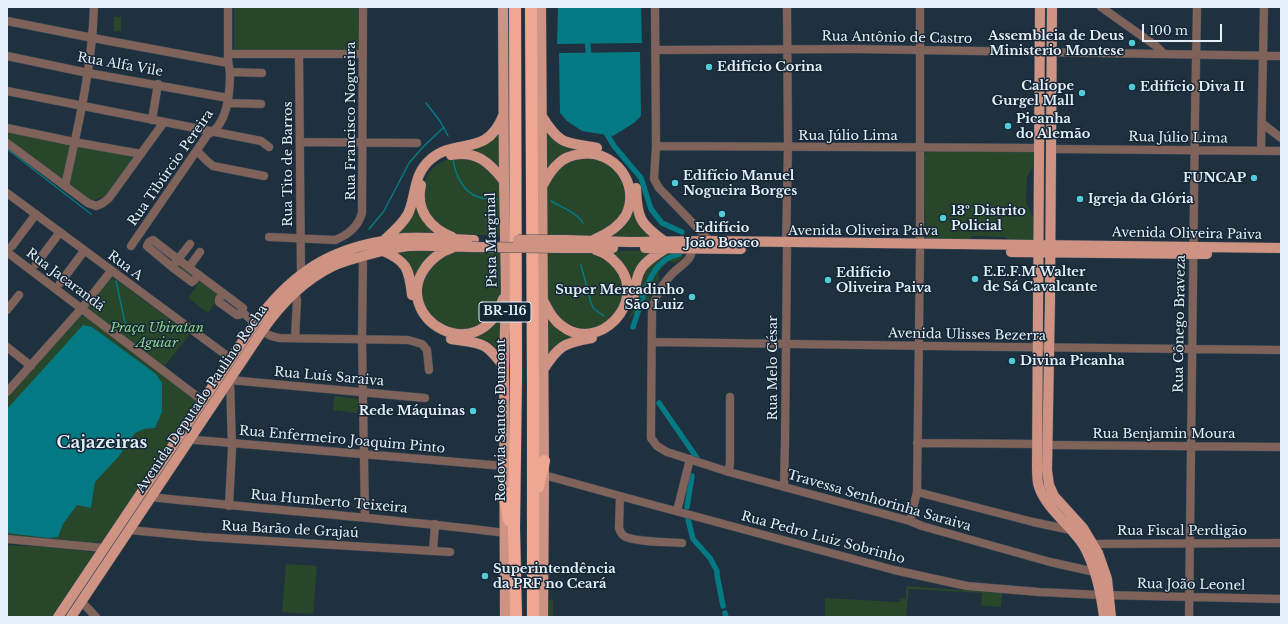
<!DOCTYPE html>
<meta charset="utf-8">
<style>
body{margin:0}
#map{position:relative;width:1288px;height:624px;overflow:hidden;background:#1f303f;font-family:"Libre Baskerville",serif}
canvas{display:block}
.frame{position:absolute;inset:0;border:8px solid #e4effa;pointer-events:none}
.scale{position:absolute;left:1142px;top:24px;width:80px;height:18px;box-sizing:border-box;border:2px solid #e4effa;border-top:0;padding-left:5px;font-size:12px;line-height:14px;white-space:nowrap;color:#e4effa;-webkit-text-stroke:3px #152635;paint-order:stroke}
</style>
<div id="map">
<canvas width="1288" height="624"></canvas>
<div class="frame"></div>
<div class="scale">100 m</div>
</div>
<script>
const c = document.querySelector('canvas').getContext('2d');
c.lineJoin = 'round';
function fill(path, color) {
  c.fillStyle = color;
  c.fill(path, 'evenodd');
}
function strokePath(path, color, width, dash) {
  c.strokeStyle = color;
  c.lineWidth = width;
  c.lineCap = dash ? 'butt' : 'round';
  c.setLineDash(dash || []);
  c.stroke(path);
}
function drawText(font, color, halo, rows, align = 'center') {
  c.font = font + ' "Libre Baskerville",serif';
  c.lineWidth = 3;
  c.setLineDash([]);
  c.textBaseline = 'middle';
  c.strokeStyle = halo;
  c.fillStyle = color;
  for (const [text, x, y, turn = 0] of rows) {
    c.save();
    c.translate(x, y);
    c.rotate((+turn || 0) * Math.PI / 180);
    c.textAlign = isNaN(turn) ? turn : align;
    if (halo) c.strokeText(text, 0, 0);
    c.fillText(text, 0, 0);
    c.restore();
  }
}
const green = new Path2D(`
 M234,7h124v45h-124z
 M114,17h7v14h-7z
 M545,124c7,13 19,23 34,24 5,0 10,0 15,0 12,2 23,10 31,19 19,24 -3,50 30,71l-49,-1c70,-46 -16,-131 -61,-61z
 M501,125v51c-5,-11 -14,-19 -25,-23 -50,-17 -84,52 -35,82l-49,1c9,-8 16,-15 20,-27 7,-18 1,-32 18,-47 15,-14 29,-9 46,-15 12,-4 18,-12 25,-22z
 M7,130l63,14 -7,33 -3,3 -53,-40z
 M80,146l51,11 1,3 -23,35 -5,2 -16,4 -19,-15 8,-38z
 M927,152h109v9l-9,16 -1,26 9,17v20h-28l-1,-3 -34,-1 -5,5 -41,-1 -3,-84z
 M457,157l25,5 17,20 3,13v40h-42l-13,-3 -22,-22c-1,-8 -3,-18 -1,-26 3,-16 19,-25 33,-27z
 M600,157l23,21 3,26 -9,19 -23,12h-49v-43l3,-12 18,-20z
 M425,249l15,1c-69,44 19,129 61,61v49c-20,-34 -51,-12 -74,-36 -8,-8 -13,-18 -14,-29 -2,-20 1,-34 -21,-44z
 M502,250l-1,45 -14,27 -26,10 -26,-9 -14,-24 -1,-7 5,-20 24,-20z
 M545,251l50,1 12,5 15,20 1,25 -15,21 -24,7 -24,-9 -13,-20z
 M606,251h50c-36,21 -15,49 -37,71 -17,18 -29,11 -49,17 -11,4 -18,12 -25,22l1,-50c4,7 10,14 17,18 38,24 84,-23 61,-61 -5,-7 -12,-12 -18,-17z
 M684,251l-1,6 -7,6 -7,-2 -11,12 1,6 -5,8 -7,19 -19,13 5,-9 8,-38 26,-20z
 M179,262l42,32 -13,19 -20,-15 9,-13 -23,-16z
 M111,276l79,58 -26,33 -76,-59 -1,-3z
 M85,316l113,86 -96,141 -95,-8v-138l72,-80z
 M334,396l25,3 -2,14 -24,-3z
 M7,545l42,2 43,5 2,2 -43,63h-44z
 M286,564l31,2 -4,48 -31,-2z
 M906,586l96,7 -1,14 -20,-1 1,-13 -73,-4 -3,28h-81v-19l74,4 1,-4 6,1z
 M551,599h2v18h-7v-13z`);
const water = new Path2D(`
 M558,7h83l1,36 -85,1z
 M640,52l1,64 -7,7 -21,13 -31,-5 -15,-10 -7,-8 -1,-60z
 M83,325l9,2 64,47 6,9v29l-7,16 -11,1 -9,4 -16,23 -24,26 -4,26 -14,-3 -14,19 -5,13 -10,1 -41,-5v-124z`);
const stream = new Path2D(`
 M426,103l14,18 8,15
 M7,149l84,65
 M453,159c2,15 10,33 25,38 6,2 13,2 19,3
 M551,201c10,6 25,11 32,22
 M369,229l15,-18 25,-48 14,-16 21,-20
 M581,265l10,38 3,6 10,7
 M116,281l10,46 -2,3`);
const canal = new Path2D(`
 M587,37l2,22
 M604,129l10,17 27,32 10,31 11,14 20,9
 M633,327c7,-19 14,-54 31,-66 4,-4 10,-5 15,-7
 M659,403l38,55
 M687,507l5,-31
 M688,519l5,20 17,19 7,13v4l6,31
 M725,613l1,4`);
const minor = new Path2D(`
 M655,7l1,139 -2,33 5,9 51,53
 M920,7v237
 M1101,7l55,39 7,7
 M7,21l86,17 135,25
 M656,50l200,-1 425,7
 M228,54h135
 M299,54l2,220
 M7,56l81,17 140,25
 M230,72l32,1
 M7,91l254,50 8,6
 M228,103l33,1
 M152,120l6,-36
 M1263,124l18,14
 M7,128l67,14 67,12
 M300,142l117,1
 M7,143l81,60 8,3 7,-3 6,-5 55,-76
 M656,146l384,2
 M1051,149l230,2
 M197,151l10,10 6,5 51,10
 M1261,151l3,-144
 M65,186c13,-59 27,-118 29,-179
 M7,193l223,165
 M269,237l66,3c13,-5 23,-13 27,-27l1,-206
 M786,243l2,-96 -1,-140
 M190,244l-18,23 -25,-21 2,-4 4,-2c23,18 47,36 70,53
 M12,246l24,-32
 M131,246l77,-112c19,-8 22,-41 22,-60 0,-5 -2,-10 -2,-15 0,-17 0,-35 0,-52
 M692,249c0,11 -11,16 -19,24 -3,3 -7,8 -10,12 -6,8 -9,16 -11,26l-1,114v13l6,8 10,6 62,20 181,49 12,5 128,36 45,10
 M7,252l196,149
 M363,256l-1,83 3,178
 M36,264l24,-32
 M172,267l20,15 7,-7
 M189,267l11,-15
 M60,283l24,-32
 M223,293l20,15 -4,7h-2l-18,-13v-3z
 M292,294l4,2 1,4 -2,38
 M7,310l12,-15
 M242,312l13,11
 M262,331l9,5 8,2 129,2 14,4 5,6 2,20
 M652,342c210,4 419,5 629,8
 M7,347l24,19
 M7,392l75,-84 29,-37
 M184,439l320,27
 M917,443l121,1
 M1048,445l233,2
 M729,472l1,-11v-64
 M544,475l76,21 274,74 73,16 72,6 62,3 180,4
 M784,487l1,-45 2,-193
 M917,492l116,30 38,8
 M620,496l-1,32c1,3 2,6 5,8 9,6 47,6 58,7
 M151,497c118,13 236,21 354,36
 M229,506l3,-58 -2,-68 195,18
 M677,511l13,-52
 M910,521l7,-29 3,-241
 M129,530l74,7 247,15
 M7,539l97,9
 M1088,544l193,-1
 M433,551l2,-27
 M81,601l15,16
 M1189,617l6,-501 2,-109`);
const major = new Path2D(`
 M503,7l1,174 2,109 -2,77 1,250
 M541,7l3,468 -1,142
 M1040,7l-3,459c0,7 0,15 2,21 8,23 32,38 45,59 12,22 17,46 20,71
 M1052,7l-2,293 -3,170 2,15 5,11 29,32 15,25 9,26 4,38
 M543,118c18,29 24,24 54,30
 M451,155c25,-5 38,7 53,26
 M421,185c-6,25 9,43 31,52
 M543,185c4,-8 9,-16 16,-22 6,-6 14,-8 22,-9 33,-5 60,30 45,61 -7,12 -19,19 -31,24
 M636,188c1,30 4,36 28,53
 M564,240l66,2 80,-1 571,7
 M383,241c9,-8 19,-16 25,-27 9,-19 4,-39 23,-55 26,-22 55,-1 72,-43
 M452,248c-10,3 -21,11 -27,20 -35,50 54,103 78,31
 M565,248h48
 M645,248l96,1
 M381,250c26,11 28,18 31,45
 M1011,252l196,2
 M633,300c5,-31 5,-34 32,-51
 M544,302c5,9 9,18 18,24 36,28 87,-24 56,-61 -6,-7 -13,-13 -22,-15
 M451,339c31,5 33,1 53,28
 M543,370c16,-25 21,-27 49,-32
 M58,617l197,-294c32,-43 65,-69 118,-80 10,-2 20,-4 31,-5 23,-1 47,1 70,2
 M71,617l191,-286c18,-26 42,-51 71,-65 10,-5 20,-7 30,-10 14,-4 29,-8 45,-10 21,-1 43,1 64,1`);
const highway = new Path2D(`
 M515,7l1,369 -2,153 2,88
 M531,7l2,374v236
 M538,487l6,-26
 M504,492l5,28`);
const majorBridge = new Path2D(`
 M518,240h46
 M472,247l93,1`);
const markers = [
 [1132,43,4,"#52ccd6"],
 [709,67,4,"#52ccd6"],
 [1132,87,4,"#52ccd6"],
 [1082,93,4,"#52ccd6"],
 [1008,126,4,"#52ccd6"],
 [1254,178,4,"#52ccd6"],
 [675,183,4,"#52ccd6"],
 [1080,199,4,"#52ccd6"],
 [722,214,4,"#52ccd6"],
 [943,218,4,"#52ccd6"],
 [975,279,4,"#52ccd6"],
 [828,280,4,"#52ccd6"],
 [692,297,4,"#52ccd6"],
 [1012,361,4,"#52ccd6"],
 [473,411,4,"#52ccd6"],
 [485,576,4,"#52ccd6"]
];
const shields = [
 [505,312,52]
];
const shieldNames = [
 ["BR-116",505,312]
];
const poiNames = [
 ["Assembleia de Deus",1124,36,"right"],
 ["Ministerio Montese",1124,51,"right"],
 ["Edifício Corina",717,67],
 ["Calíope",1074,86,"right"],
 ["Gurgel Mall",1074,101,"right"],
 ["Edifício Diva II",1140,87],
 ["Picanha",1016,119],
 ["do Alemão",1016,134],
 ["Edifício Manuel",683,176],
 ["Nogueira Borges",683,191],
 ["FUNCAP",1246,178,"right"],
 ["Igreja da Glória",1088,199],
 ["13º Distrito",951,211],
 ["Policial",951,226],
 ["Edifício",722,228,"center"],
 ["João Bosco",722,243,"center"],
 ["E.E.F.M Walter",983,272],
 ["de Sá Cavalcante",983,287],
 ["Edifício",836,273],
 ["Oliveira Paiva",836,288],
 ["Super Mercadinho",684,290,"right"],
 ["São Luiz",684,305,"right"],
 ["Divina Picanha",1020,361],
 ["Rede Máquinas",465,411,"right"],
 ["Superintendência",493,569],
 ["da PRF no Ceará",493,584]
];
const streetNames = [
 ["Rua Antônio de Castro",897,38,1],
 ["Rua Alfa Vile",120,65,10],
 ["Rua Francisco Nogueira",351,121,-90],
 ["Rua Júlio Lima",848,136],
 ["Rua Júlio Lima",1178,138,1],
 ["Rua Tito de Barros",288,164,-90],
 ["Rua Tibúrcio Pereira",171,168,-55],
 ["Avenida Oliveira Paiva",863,231],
 ["Avenida Oliveira Paiva",1187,234,1],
 ["Pista Marginal",492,240,-91],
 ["Rua A",125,266,36],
 ["Rua Jacarandá",65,280,37],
 ["Rua Cônego Braveza",1180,324,-89],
 ["Avenida Ulisses Bezerra",967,335,1],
 ["Rua Melo César",773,368,-90],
 ["Rua Luís Saraiva",329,377,5],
 ["Avenida Deputado Paulino Rocha",202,399,-56],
 ["Rodovia Santos Dumont",501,420,-90],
 ["Rua Benjamin Moura",1164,434],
 ["Rua Enfermeiro Joaquim Pinto",342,440,5],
 ["Travessa Senhorinha Saraiva",879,501,16],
 ["Rua Humberto Teixeira",329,502,5],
 ["Rua Barão de Grajaú",290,530,3],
 ["Rua Fiscal Perdigão",1182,531],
 ["Rua Pedro Luiz Sobrinho",823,538,15],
 ["Rua João Leonel",1191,585,1]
];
const parkNames = [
 ["Praça Ubiratan",157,328],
 ["Aguiar",157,343]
];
const districtNames = [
 ["Cajazeiras",102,443]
];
fill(green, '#284629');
fill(water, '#027983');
strokePath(stream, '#027983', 1.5);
strokePath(canal, '#027983', 5.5);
strokePath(minor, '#3b4b59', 9);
strokePath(major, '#3b4b59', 11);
strokePath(highway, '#3b4b59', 13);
strokePath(minor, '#7f6259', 8);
strokePath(major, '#cf9383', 10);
strokePath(highway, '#eea793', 12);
strokePath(majorBridge, '#3b4b59', 11, []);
strokePath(majorBridge, '#cf9383', 10);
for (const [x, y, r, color] of markers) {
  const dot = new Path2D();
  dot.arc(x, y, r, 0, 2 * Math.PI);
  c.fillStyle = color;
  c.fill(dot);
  strokePath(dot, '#152635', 1.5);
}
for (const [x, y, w] of shields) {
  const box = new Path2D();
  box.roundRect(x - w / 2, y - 10, w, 20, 3);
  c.fillStyle = '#152635';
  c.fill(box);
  strokePath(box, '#e4effa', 1);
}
drawText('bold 12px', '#e4effa', null, shieldNames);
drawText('bold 13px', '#e4effa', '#152635', poiNames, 'left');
drawText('13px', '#e4effa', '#152635', streetNames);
drawText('italic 13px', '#8ed590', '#152635', parkNames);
drawText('bold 17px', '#e4effa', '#152635', districtNames);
</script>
